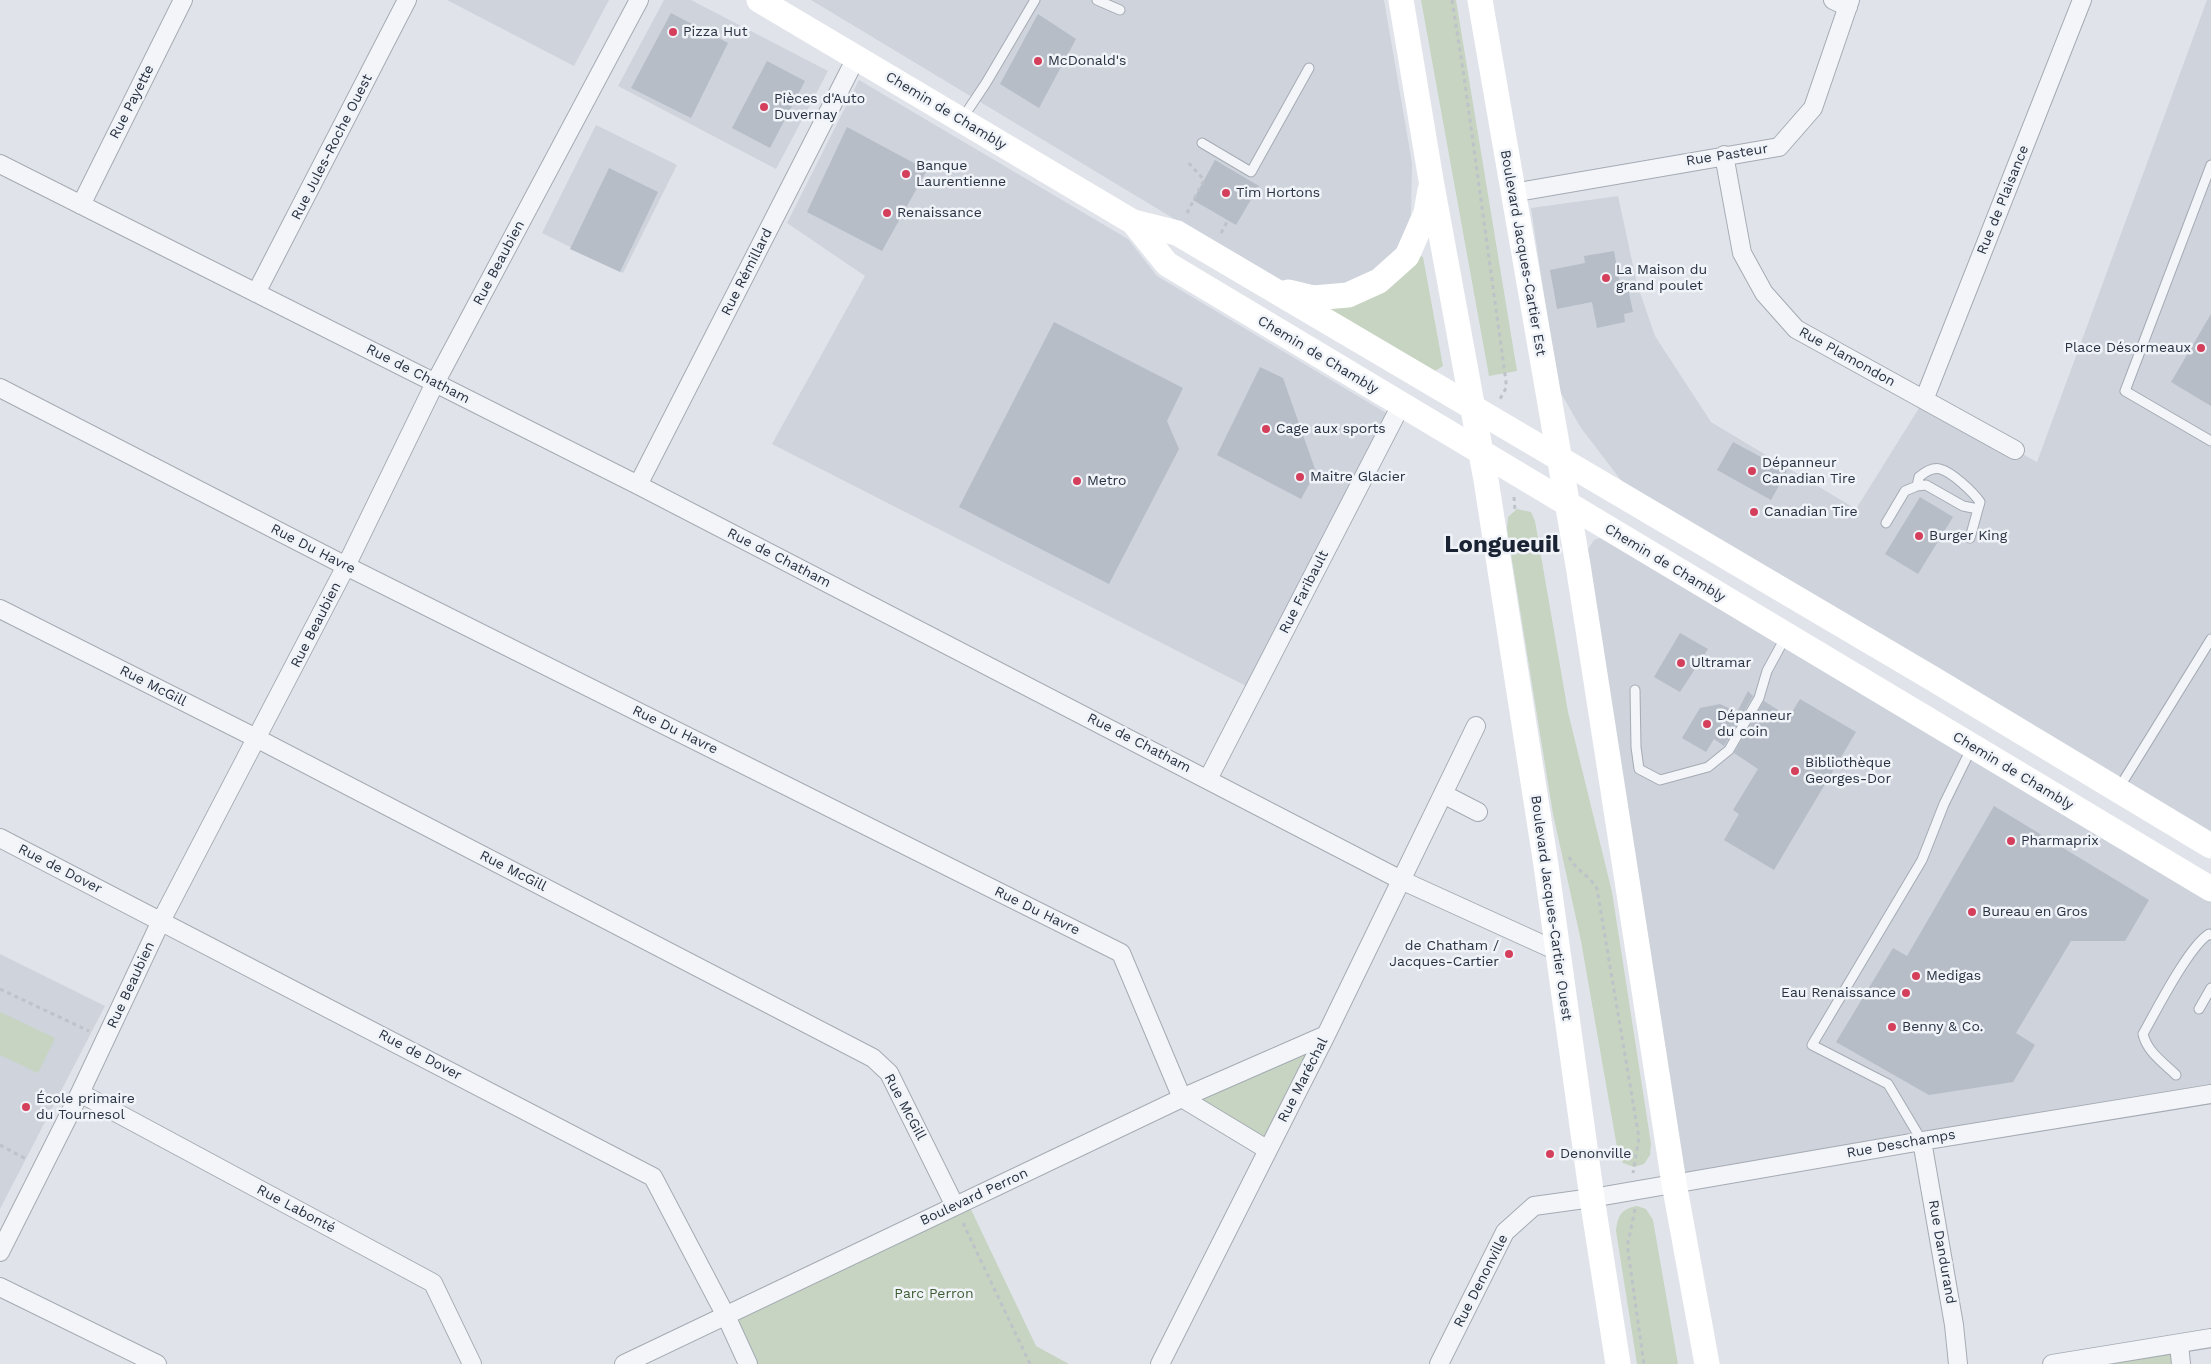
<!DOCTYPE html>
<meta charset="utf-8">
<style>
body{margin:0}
canvas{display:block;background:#e0e4ea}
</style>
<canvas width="2211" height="1364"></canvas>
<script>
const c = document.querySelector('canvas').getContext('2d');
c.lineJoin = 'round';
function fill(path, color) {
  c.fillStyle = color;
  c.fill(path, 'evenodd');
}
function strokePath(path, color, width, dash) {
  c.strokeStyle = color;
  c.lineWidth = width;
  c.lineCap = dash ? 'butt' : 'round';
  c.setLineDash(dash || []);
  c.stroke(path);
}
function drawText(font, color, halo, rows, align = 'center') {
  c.font = font + ' "Work Sans",sans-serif';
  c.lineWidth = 5;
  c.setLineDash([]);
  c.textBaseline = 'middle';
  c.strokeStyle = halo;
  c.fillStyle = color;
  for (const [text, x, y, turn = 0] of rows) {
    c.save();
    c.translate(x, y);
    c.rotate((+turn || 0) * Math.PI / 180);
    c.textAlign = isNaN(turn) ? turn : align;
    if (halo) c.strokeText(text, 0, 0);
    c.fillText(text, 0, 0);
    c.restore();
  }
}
const built = new Path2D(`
 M447,0h162l-35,66z
 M664,0h27l137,71 -52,98 -158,-83z
 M811,0h573l28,163 -1,52 -12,31 -22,24 -28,16 -65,-1z
 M2207,0h4v846l-540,-321 -51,-46 -39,-51 -23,-40 -27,-180 87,-12 19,88 18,52 56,86 145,87 68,-109 113,62z
 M859,80l269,159 29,37 231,138 -142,272 -474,-242 93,-168 -78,-53z
 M596,125l81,40 -54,108 -81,-40z
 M1614,533l597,356v205l-537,89 -96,-618 16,-25z
 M0,954l105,52 -105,203z`);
const green = new Path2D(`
 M1421,0h35l61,371 -28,5z
 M1417,254l6,3 20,109 -8,5 -111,-63z
 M1517,509l14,3 4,9 33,191 44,180 39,252 -1,11 -6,9 -10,3 -11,-4 -5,-10 -37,-212 -28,-127 -46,-285 1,-12z
 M0,1012l55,26 -17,35 -38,-18z
 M1326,1035l-58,115 -86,-52z
 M967,1201l69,145 33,18h-321l-22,-48z
 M1637,1206l9,3 7,11 25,144h-41l-21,-133c2,-16 5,-22 21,-25z
 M2179,1344l2,20h-129z`);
const building = new Path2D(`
 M671,13l57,30 -37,75 -60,-30z
 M1038,14l38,25 -37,69 -39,-24z
 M767,61l38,20 -35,67 -38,-20z
 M847,127l80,43 -45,81 -75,-39z
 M1215,160l44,26 -23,39 -43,-25z
 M609,168l49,24 -38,80 -50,-23z
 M1614,251l7,38 7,-1 5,24 -9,2 1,8 -28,6 -5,-26 -35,7 -7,-39 35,-7 -1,-7z
 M2211,314v92l-40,-24z
 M1054,322l129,66 -16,33 12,28 -70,135 -150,-77z
 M1260,367l23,11 33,94 -15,27 -84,-44z
 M1733,442l54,29 -16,29 -54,-30z
 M1920,497l33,20 -35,57 -33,-20z
 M1680,633l28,16 -28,43 -26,-15z
 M1748,691l5,5 -29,50 -10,-7 -8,13 -24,-14 18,-30 20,-4 17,8z
 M1800,699l56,33 -82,138 -50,-30 15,-26 -6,-4 25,-41 -24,-16 30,-52 25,16z
 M1994,806l155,94 -24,41h-54l-55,92 19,12 -22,37 -84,13 -93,-53 57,-94 14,8z`);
const path = new Path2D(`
 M1452,0l12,76 42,306v6l-6,11
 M1187,213l17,-33 -16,-18
 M1221,233l7,-13
 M1514,497l1,13
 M1569,857c6,13 22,19 28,32l42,249 -6,35
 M0,989l89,42
 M0,1145l26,14
 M1635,1209l-7,34v8l16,113
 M963,1223l67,141`);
const lane = new Path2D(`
 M1097,0l23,10
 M962,119l24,-36 49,-83
 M1202,143l49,29 58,-104
 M2211,165l-86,226 86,50
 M1917,486l2,-9c6,-5 13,-10 21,-8 12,3 33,23 40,33l-2,7
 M1886,523l19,-32 12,-5 9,-1 37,21 15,3 -8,29
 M1635,690l1,57 3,22 21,11 48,-13 21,-17 30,-52 8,-27 19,-35
 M2119,788l92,-149
 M2199,1009l12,-21
 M2176,1075c-12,-12 -29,-23 -33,-41 13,-23 46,-88 66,-100l2,1
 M1922,1141l-34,-57 -76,-39 110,-185 22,-56 28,-57`);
const street = new Path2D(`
 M1833,0l15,7
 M1724,155l18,98 22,40 32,36 219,121
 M0,164l638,321 763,395 156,71
 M1512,193l267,-46 34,-39 37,-108
 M81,205l102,-205
 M256,293l151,-293
 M0,388l346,178 775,387 61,145 86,52
 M1924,400l158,-400
 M638,485l218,-427
 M0,609l258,130 615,319 16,15 66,133
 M1208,779l193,-374
 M1443,794l35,18
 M0,838l653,339 73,139 22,48
 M80,1093l353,190 39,81
 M1922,1141l32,184 4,39
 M0,1252l80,-159 81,-172 185,-355 89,-183 204,-383
 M0,1287l157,77
 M2179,1344l2,20
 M624,1364l558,-266 144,-63
 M1160,1364l166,-329 150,-309
 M1439,1364l66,-132 29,-26 58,-8 330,-57 289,-47
 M2052,1364l159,-26`);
const secondary = new Path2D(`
 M759,0l374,222 44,11 753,444 281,169
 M1401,0l30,180 55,300 60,385 46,333 26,166
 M1480,0l98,565 96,618 33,181
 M1133,222l34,42 1044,625
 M1288,292l25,6 35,-3 31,-14 28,-25 19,-43 4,-23`);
const markers = [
 [673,32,5,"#d43f5b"],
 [1038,61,5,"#d43f5b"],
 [764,107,5,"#d43f5b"],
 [906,174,5,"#d43f5b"],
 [1226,193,5,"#d43f5b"],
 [887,213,5,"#d43f5b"],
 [1606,278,5,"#d43f5b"],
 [2201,348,5,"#d43f5b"],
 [1266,429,5,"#d43f5b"],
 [1752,471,5,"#d43f5b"],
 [1300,477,5,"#d43f5b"],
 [1077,481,5,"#d43f5b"],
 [1754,512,5,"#d43f5b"],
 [1919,536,5,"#d43f5b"],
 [1681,663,5,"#d43f5b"],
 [1707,724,5,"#d43f5b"],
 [1795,771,5,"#d43f5b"],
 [2011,841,5,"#d43f5b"],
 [1972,912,5,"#d43f5b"],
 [1509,954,5,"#d43f5b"],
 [1916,976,5,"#d43f5b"],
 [1906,993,5,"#d43f5b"],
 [1892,1027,5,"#d43f5b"],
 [26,1107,5,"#d43f5b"],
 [1550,1154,5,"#d43f5b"]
];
const poiNames = [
 ["Pizza Hut",683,32],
 ["McDonald's",1048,61],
 ["Pièces d'Auto",774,99],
 ["Duvernay",774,115],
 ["Banque",916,166],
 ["Laurentienne",916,182],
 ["Tim Hortons",1236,193],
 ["Renaissance",897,213],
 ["La Maison du",1616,270],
 ["grand poulet",1616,286],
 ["Place Désormeaux",2191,348,"right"],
 ["Cage aux sports",1276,429],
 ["Dépanneur",1762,463],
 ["Canadian Tire",1762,479],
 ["Maitre Glacier",1310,477],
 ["Metro",1087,481],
 ["Canadian Tire",1764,512],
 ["Burger King",1929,536],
 ["Ultramar",1691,663],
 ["Dépanneur",1717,716],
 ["du coin",1717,732],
 ["Bibliothèque",1805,763],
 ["Georges-Dor",1805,779],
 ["Pharmaprix",2021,841],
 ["Bureau en Gros",1982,912],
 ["de Chatham /",1499,946,"right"],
 ["Jacques-Cartier",1499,962,"right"],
 ["Medigas",1926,976],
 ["Eau Renaissance",1896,993,"right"],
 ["Benny & Co.",1902,1027],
 ["École primaire",36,1099],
 ["du Tournesol",36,1115],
 ["Denonville",1560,1154]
];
const streetNames = [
 ["Rue Payette",132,102,-63],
 ["Chemin de Chambly",946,111,31],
 ["Rue Jules-Roche Ouest",332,147,-63],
 ["Rue Pasteur",1727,155,-9],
 ["Rue de Plaisance",2003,200,-68],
 ["Boulevard Jacques-Cartier Est",1523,253,80],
 ["Rue Beaubien",499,263,-62],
 ["Rue Rémillard",747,272,-63],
 ["Chemin de Chambly",1318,355,31],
 ["Rue Plamondon",1847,357,29],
 ["Rue de Chatham",418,374,27],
 ["Rue Du Havre",313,549,27],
 ["Rue de Chatham",779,558,27],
 ["Chemin de Chambly",1665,563,31],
 ["Rue Faribault",1304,592,-63],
 ["Rue Beaubien",316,625,-63],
 ["Rue McGill",153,686,27],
 ["Rue Du Havre",675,730,26],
 ["Rue de Chatham",1139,743,27],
 ["Chemin de Chambly",2013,771,31],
 ["Rue de Dover",60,869,27],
 ["Rue McGill",513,871,27],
 ["Boulevard Jacques-Cartier Ouest",1551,908,82],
 ["Rue Du Havre",1037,911,26],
 ["Rue Beaubien",131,985,-65],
 ["Rue de Dover",420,1055,28],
 ["Rue Maréchal",1303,1080,-63],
 ["Rue McGill",905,1107,62],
 ["Rue Deschamps",1901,1144,-10],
 ["Boulevard Perron",974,1197,-25],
 ["Rue Labonté",296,1209,28],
 ["Rue Dandurand",1942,1252,80],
 ["Rue Denonville",1481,1281,-63]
];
const parkNames = [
 ["Parc Perron",934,1294]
];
const townNames = [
 ["Longueuil",1502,545]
];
fill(built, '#ced3dc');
fill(green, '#c6d4c1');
fill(building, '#b7bdc7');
strokePath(lane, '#a5abb4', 11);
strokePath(street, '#a5abb4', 20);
strokePath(path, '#bec2c9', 3, [4, 4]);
strokePath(lane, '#f3f5f8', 9);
strokePath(street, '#f3f5f8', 18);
strokePath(secondary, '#fff', 25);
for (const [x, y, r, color] of markers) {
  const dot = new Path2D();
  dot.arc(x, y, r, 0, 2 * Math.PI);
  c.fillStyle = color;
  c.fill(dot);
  strokePath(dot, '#f0f3f7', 2);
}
drawText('14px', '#283242', '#f0f3f7', poiNames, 'left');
drawText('14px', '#283242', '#f0f3f7', streetNames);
drawText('14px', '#3e5e34', '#f0f3f7', parkNames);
drawText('bold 24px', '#1a2333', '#f0f3f7', townNames);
</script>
